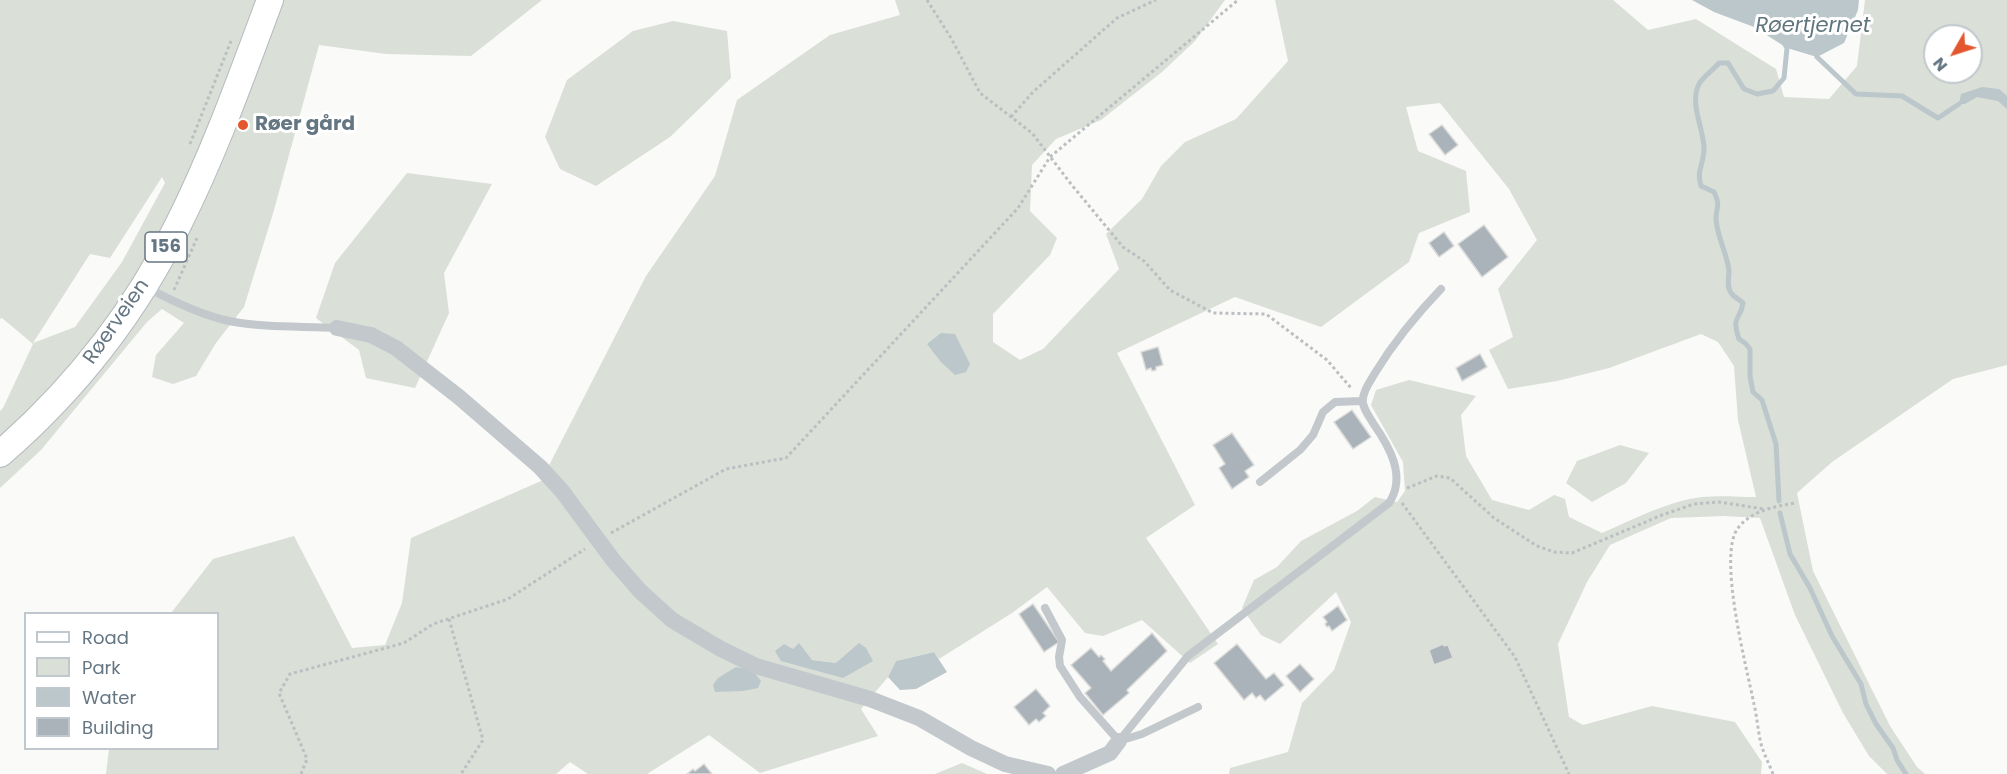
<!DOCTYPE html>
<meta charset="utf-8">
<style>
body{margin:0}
#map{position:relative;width:2007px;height:774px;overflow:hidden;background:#fafaf8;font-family:Poppins,sans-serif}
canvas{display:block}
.legend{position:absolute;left:24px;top:612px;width:195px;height:138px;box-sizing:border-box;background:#fff;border:2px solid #c1c8cd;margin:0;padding:8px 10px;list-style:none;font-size:18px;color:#657683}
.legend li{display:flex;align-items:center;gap:12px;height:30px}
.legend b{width:30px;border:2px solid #c1c8cd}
.north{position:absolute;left:1923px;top:24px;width:60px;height:60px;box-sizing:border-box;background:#fff;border:2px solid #c1c8cd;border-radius:50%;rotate:231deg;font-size:16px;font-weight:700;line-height:24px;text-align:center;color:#657683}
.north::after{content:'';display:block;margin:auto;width:21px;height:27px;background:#e4572e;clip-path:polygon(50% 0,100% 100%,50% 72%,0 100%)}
</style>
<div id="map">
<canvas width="2007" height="774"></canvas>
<ul class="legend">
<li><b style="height:8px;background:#fff"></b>Road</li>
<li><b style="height:16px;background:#dadfd7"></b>Park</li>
<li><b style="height:16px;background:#bbc7cb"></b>Water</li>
<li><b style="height:16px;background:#aab3b9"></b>Building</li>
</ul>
<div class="north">N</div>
</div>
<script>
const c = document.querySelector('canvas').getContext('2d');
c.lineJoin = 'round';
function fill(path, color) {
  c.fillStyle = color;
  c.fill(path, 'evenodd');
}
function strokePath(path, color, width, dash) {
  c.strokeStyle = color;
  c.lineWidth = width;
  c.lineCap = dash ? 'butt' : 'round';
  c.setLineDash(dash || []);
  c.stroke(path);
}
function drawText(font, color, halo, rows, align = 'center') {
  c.font = font + ' Poppins,sans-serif';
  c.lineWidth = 6;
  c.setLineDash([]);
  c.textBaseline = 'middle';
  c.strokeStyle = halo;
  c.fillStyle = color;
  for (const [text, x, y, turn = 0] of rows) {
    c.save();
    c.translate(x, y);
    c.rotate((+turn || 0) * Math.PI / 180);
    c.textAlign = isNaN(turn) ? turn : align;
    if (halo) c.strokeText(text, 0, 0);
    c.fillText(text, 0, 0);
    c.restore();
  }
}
const green = new Path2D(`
 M0,0h542l-71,56 -85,-2 -67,-9 -45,165 -30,97 -28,36 -20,33 -23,8 -21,-7 4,-22 28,-32 -22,-14 -15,13 -106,128 -41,38v-77l3,-3 30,-64 -31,-26 -2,1zM162,177l3,6 -43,79 -47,65 -42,16 57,-89 20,4z
 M895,0h330l-30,41 -33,31 -61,48 -45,19 -24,26 -2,46 27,27 -7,17 -57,59v28l27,18 23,-11 76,-80 -13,-35 36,-35 19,-33 24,-24 51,-23 52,-58 -13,-61h338l35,30 48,-11 80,50 8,28 45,2 28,-33 8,-66h142v365l-54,14 -121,83 -35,31 16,78 77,155 27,41 8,7h-38l-18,-18 -26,-43 -48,-98 -35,-97 -36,-2 -53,2 -61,27 -23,37 -29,62 11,73 14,8 69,-19 83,16 27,40 -1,12h-532l1,-6 58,-16 14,-49 32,-33 17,-48 -15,-30 -56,52 -19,-9 -19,-27 12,-28 23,-13 24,-26 56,-30 18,-14 22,5 8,-11 -2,-29 -32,-57 5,-15 33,-10 67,16 -15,19 5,41 26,44 37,10 25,-15 11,4 4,18 33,16c27,-12 55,-26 83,-33 23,-6 48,-3 71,-3l-18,-77 -4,-54 -16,-24 -17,-8 -92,34 -52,13 -49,8 -19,-39 24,-13 -15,-48 39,-49 -28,-51 -69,-86 -34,4 12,44 48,20 4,41 -51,21 -10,29 -88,65 -86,-30 -118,56 78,152 -49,33 72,106 -28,19 -48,-43 -39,16 -18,-3 -38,-46 -35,26 -73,46 -5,-7 -38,9 -8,16 -27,32 17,27 -118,37 -51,-38 -62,39h-59l-18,-12 -14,12h-450l3,-25 109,-1v-134l-47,-1 42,-54 81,-23 58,112 33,-3 17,-42 9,-65 130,-57 105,-205 69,-100 22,-76 93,-65 70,-20zM1935,36h36v36h-36zM793,649l19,11 24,3 -55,-2z
 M673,21l54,10 4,47 -61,59 -74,49 -36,-17 -15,-32 22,-57 66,-49z
 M407,173l85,11 -48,89 5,40 -34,75 -49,-10 -7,-28 -43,-32 19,-55z
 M1620,445l29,8 -23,30 -34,19 -26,-19 11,-22z
 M962,763l25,11h-52z`);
const water = new Path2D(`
 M1692,0h167l-1,10 -14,33 -27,14 -30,-9 -33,-21 -40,-15z
 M1982,87l17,2 8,7v13l-9,-8 -21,-4 -12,7h-6l2,-10z
 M941,333l14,1 15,30 -4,8 -11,3 -14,-13 -14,-18z
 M799,643l13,17 24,3 23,-20 7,5 7,13 -30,17 -62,-17 -6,-10 9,-7 9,5z
 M934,652l13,20 -31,17 -16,1 -12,-13 8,-16z
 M736,667l16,3 9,11 -3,7 -15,3 -28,1 -2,-7 5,-7z`);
const stream = new Path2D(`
 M1817,57l39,37 46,2 36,22 21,-14
 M1779,501l-3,-57 -14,-44 -9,-8 -3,-16v-27l-5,-6 -6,-4c-8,-25 1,-17 4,-36 -3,-3 -9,-6 -11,-9 -6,-6 -3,-16 -3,-23 -2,-18 -12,-34 -13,-52 0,-13 5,-12 -2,-27l-13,-6c-5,-16 3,-22 3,-37 0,-20 -15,-45 -5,-65 4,-7 14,-14 20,-21h9l16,26 13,5 16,-3 11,-13 3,-30 -3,-5
 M1780,513l10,41 20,34 22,48 29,48 5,20 10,20 17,24 4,12 9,14`);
const building = new Path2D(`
 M1442,125l16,20 -13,10 -16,-21z
 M1484,225l24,32 -26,20 -24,-33z
 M1444,232l10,14 -15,11 -10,-14z
 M1158,347l5,18 -7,2v3l-4,1 -1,-3 -5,2 -5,-18z
 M1480,354l7,13 -25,14 -6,-13z
 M1352,410l19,27 -18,12 -19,-27z
 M1232,433l22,32 -9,6 4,6 -17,12 -13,-21 6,-4 -12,-19z
 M1033,604l26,38 -15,10 -25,-38z
 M1338,606l9,14 -15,11 -3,-5 -2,1 -2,-3 2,-2 -4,-5z
 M1152,633l15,18 -40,39 2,3 -26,22 -18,-22 6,-5 -20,-23 20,-17 8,9 2,-2 4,4 -2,2 8,10z
 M1237,644l29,35 8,-6 10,12 -19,16 -5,-6 -4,3 -4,-5 -8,7 -30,-37z
 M1443,644l1,2 4,-1 5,13 -19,7 -5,-15z
 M1300,664l14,15 -14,13 -14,-16z
 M1036,689l14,17 -7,7 3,3 -7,6 -3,-3 -7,6 -15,-18z
 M704,764l8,10h-25l6,-5 2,2z`);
const path = new Path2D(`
 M927,0l24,38 29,55 52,40 39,51 52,63 21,14 26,29 43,23 53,1 61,46 24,28
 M1011,117l22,-25 84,-74 39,-18
 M190,144l41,-103
 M174,290l23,-52
 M1407,488l30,-12 13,2 44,40 43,28 17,6 18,1 90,-38 32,-11 25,-2 45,7
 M1402,503l113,154 54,117
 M611,533l115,-64 60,-11 232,-250 32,-51 188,-157
 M449,619l34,121 -22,34
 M301,774l6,-15 -28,-66 11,-19 114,-31 29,-19 75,-25 77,-50
 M1773,774c-4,-10 -9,-20 -12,-30 -3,-13 -4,-27 -7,-40 -7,-35 -37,-149 -16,-176 14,-18 36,-21 57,-25`);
const lane = new Path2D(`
 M146,287c26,14 55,28 83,34 35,7 72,5 108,7
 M1260,482l40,-32 13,-15 10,-23 12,-10 27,-1
 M1045,608l17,32 -3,17 1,9 20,31 39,44
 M1119,741l69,-85 201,-153c18,-27 0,-57 -16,-80 -4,-7 -12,-17 -10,-25 1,-9 8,-18 12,-25 19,-31 41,-58 66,-84
 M1119,741l23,-7 56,-27`);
const street = new Path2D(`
 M337,328l34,7 25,13 63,49 81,70 22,24 51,69 27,31 32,29 49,29 35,17 114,33 49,19 52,30 34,16 43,10
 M1063,774l47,-21 9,-12`);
const primary = new Path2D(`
 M0,454c74,-64 136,-143 179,-231 36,-72 63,-148 91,-223`);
const markers = [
 [243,125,6,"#e4572e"]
];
const shields = [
 [166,247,42]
];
const shieldNames = [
 ["156",166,247]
];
const poiNames = [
 ["Røer gård",255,125]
];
const streetNames = [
 ["Røerveien",117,322,-55]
];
const waterNames = [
 ["Røertjernet",1813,27]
];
fill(green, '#dadfd7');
fill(water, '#bbc7cb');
strokePath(stream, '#bbc7cb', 5);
fill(building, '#aab3b9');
strokePath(building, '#dcdcda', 1.5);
strokePath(primary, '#b5babe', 28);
strokePath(path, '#bbbfc2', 3, [3, 3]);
strokePath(lane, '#c3c8cc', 8);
strokePath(street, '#c3c8cc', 16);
strokePath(primary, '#fff', 26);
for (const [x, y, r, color] of markers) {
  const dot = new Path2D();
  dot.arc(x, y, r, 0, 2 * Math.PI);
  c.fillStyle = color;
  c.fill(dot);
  strokePath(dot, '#fff', 2);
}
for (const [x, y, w] of shields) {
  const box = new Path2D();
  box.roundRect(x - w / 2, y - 15, w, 30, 4.5);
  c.fillStyle = '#fff';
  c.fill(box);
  strokePath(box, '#657683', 1.5);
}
drawText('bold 18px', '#657683', null, shieldNames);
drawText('bold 20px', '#657683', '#fff', poiNames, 'left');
drawText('20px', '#657683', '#fff', streetNames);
drawText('italic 21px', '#60757c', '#fff', waterNames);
</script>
